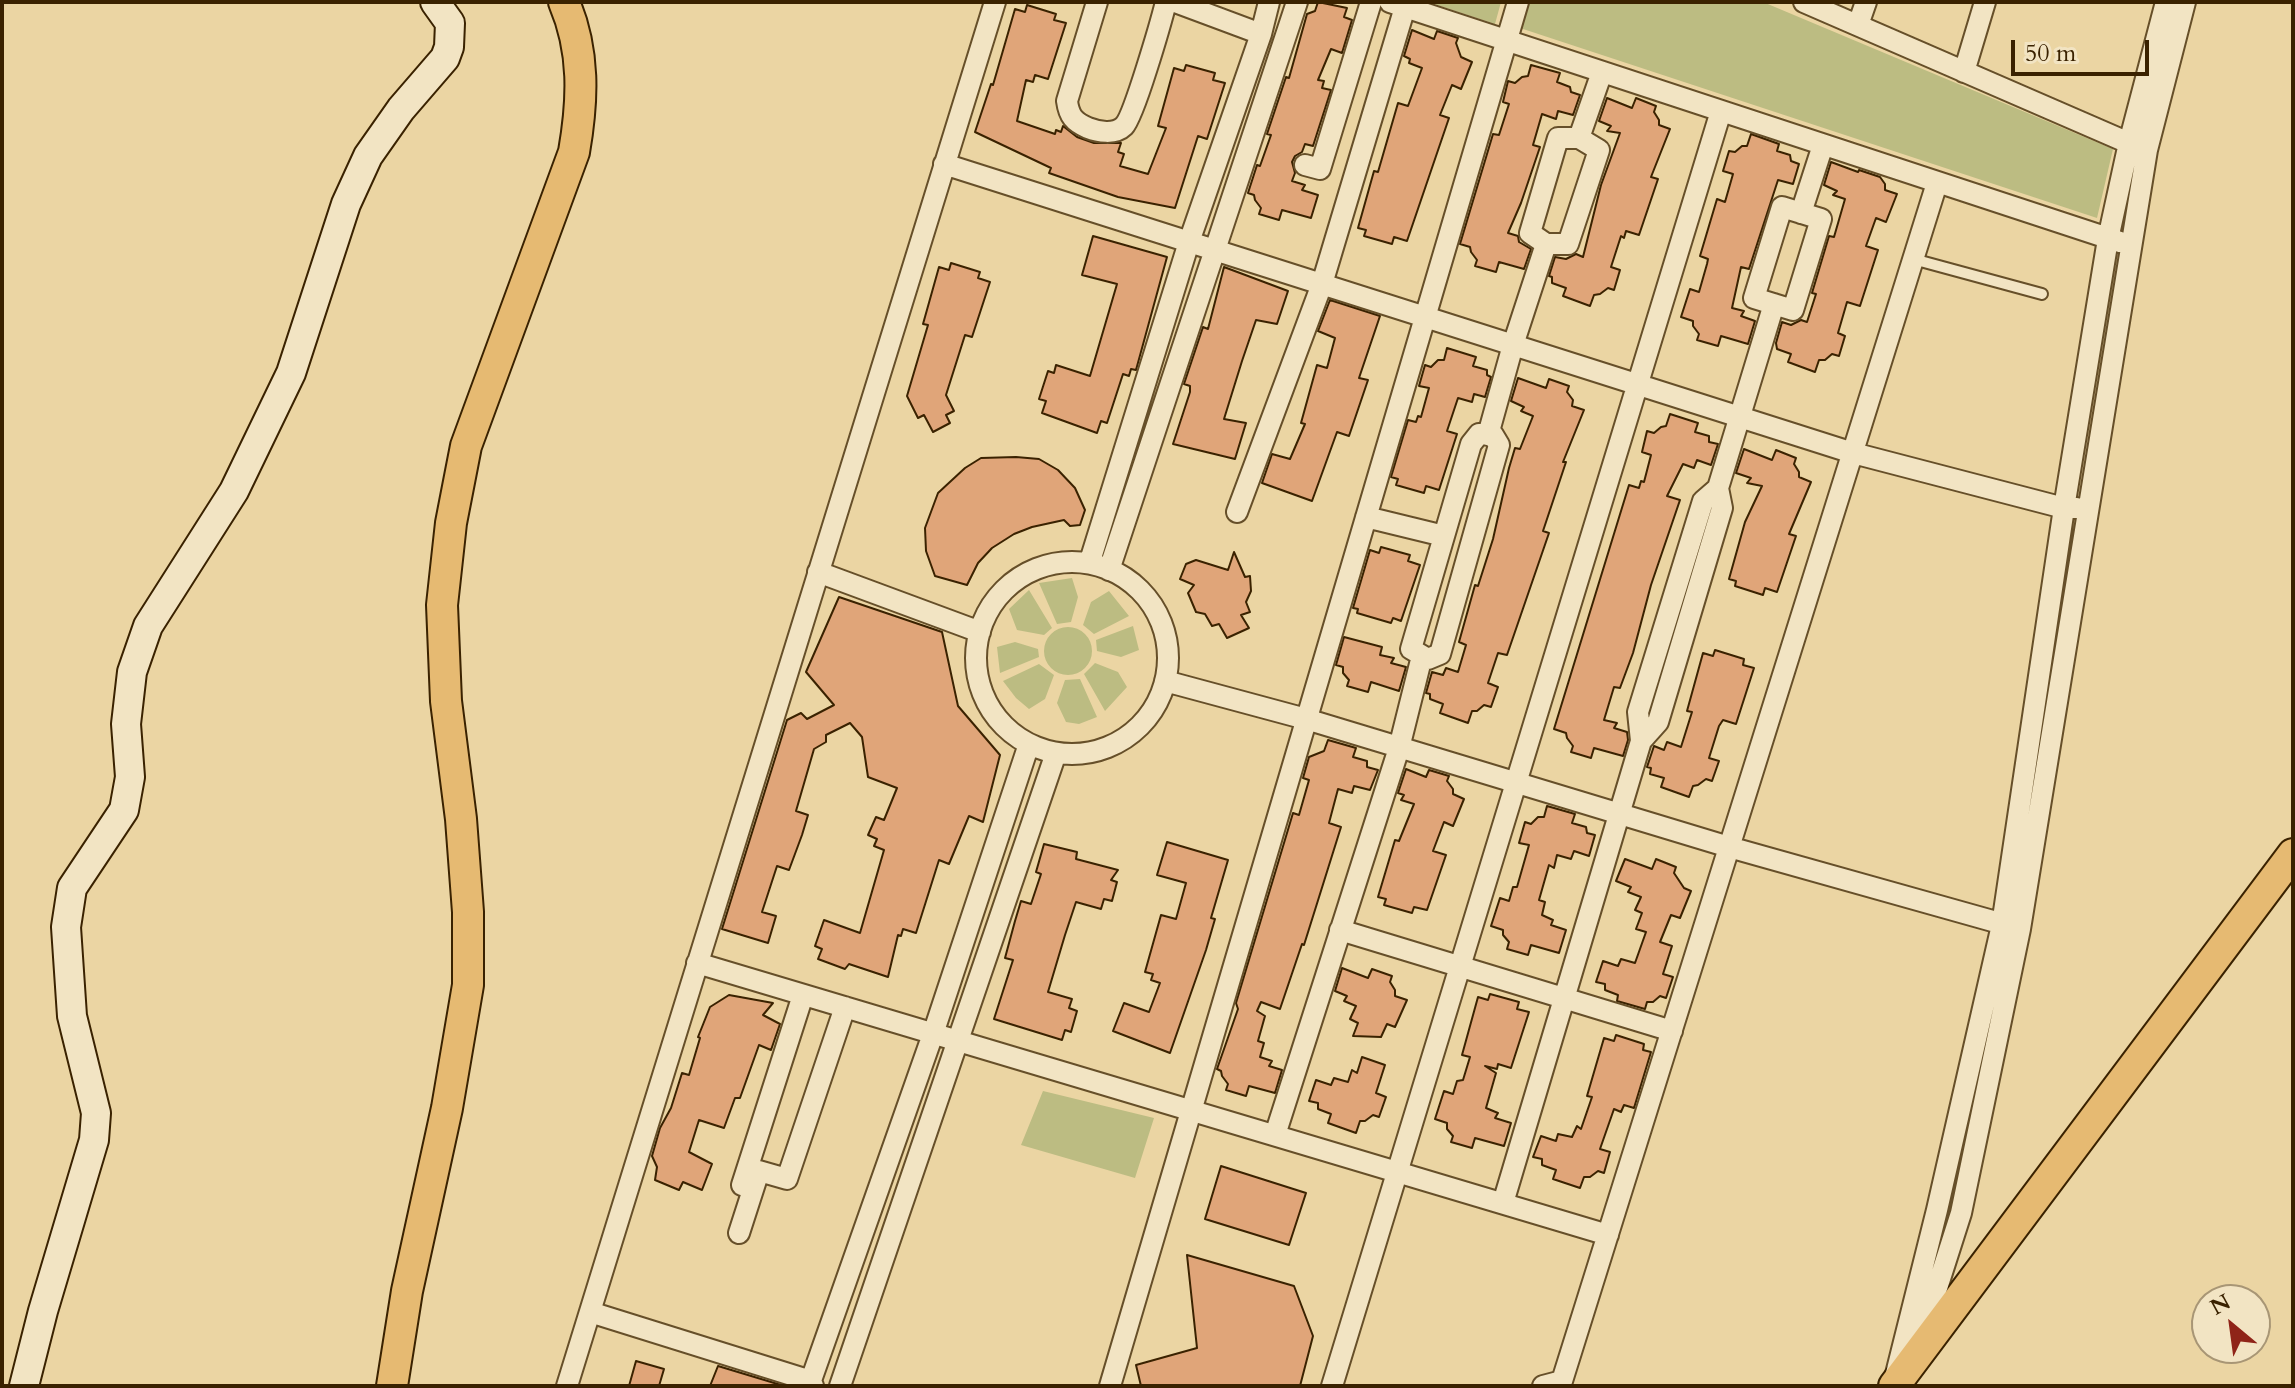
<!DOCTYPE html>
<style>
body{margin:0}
#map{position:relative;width:2295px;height:1388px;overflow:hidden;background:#ebd5a3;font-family:Cardo,serif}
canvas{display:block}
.frame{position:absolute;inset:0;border:4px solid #3a2200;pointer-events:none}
.north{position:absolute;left:2191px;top:1284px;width:80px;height:80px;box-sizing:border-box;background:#f2e4c3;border:2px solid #a89675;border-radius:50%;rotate:331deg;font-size:22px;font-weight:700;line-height:32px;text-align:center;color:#3a2200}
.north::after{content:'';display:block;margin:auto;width:28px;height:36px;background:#8f2418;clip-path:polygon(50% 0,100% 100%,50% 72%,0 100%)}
.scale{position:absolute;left:2011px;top:40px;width:138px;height:36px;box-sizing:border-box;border:4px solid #3a2200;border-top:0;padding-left:10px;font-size:24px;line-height:28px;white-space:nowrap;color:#3a2200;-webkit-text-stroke:6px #f2e4c3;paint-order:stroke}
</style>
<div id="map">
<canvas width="2295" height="1388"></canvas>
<div class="frame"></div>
<div class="north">N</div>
<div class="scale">50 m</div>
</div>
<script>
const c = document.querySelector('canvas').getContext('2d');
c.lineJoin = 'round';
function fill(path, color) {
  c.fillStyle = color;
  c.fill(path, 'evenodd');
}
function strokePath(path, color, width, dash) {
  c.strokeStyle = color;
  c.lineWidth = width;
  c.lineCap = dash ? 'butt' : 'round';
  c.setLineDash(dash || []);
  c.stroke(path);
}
const green = new Path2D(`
 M1428,2h73l-6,22z
 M1527,2h236l350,147 -16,69 -577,-190z
 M1072,578l6,19 -7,25 -14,2 -18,-41z
 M1029,590l23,38 -8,7 -27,-5 -8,-21z
 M1109,591l20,25 -35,18 -11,-9 8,-23z
 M1133,626l6,24 -18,7 -24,-6 -1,-11z
 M1044 651a24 24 0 1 1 48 0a24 24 0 1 1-48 0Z
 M1015,642l23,7 1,8 -39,16 -3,-26z
 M1095,663l23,9 9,15 -22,24 -21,-37z
 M1039,664l15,11 -9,24 -16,10 -13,-11 -13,-17z
 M1080,679l17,38 -18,7 -13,-2 -9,-19 8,-23z
 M1043,1091l111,27 -19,60 -114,-33z`);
const building = new Path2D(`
 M1318,2l29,6 -3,9 8,3 -10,33 -11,-4 -13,31 6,1 -2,7 9,2 -18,56 -8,-2 -3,8 -7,4 -3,6 3,11 -3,8 13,4 -3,5 16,5 -7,23 -29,-8 -3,10 -20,-6 2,-6 -6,-8 -1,-5 -6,-2 9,-28 3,1 11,-31 -4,-1 19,-57 3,1 18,-64 8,-3z
 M1027,5l29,9 -2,6 12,3 -18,56 -13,-4 -2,7 -7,-2 -9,41 38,13 1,-4 5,2 2,-6 14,11 17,6h27l-3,9 6,2 -4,12 28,8 18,-46 -8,-2 16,-58 10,3 2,-6 29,8 -2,7 12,3 -18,56 -9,-3 -23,72 -57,-11 -69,-24 2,-5 -76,-36 16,-48 2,1 22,-76 10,3z
 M1412,30l22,9 3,-8 21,7 -2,5 5,14 11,5 -11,27 -9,-4 -12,30 9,3 -42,123 -13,-4 -2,7 -28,-8 2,-6 -8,-2 16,-57 4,1 20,-69 10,3 14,-38 -13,-5 1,-4 -6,-3z
 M1531,65l29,8 -3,9 13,5 1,5 9,3 -7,20 -15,-4 -2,8 -14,-5 -9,31 7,2 -19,56 -13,30 10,3 1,6 12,7 -7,20 -25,-7 -3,10 -21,-6 2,-6 -6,-8 -1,-5 -10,-3 33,-110 6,1 10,-31 -6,-2 5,-21 7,2 7,-6 6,-1z
 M1607,98l25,10 4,-10 20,8 -2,6 5,8v5l11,4 -19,48 7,2 -19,56 -13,-4 -2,7 -3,-2 -10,31 9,3 -6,20 -6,-2 -8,6 -6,1 -4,11 -27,-10 3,-8 -14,-5v-6l-3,-1 6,-19 11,2 10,-5 7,3 18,-72 19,-52 -13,-2 4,-5 -12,-5z
 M1751,134l28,10 -2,7 13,4 1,6 8,3 -6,20 -15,-4 -29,89 -8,-2 -9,41 12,3 -3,5 14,5 -7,23 -27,-8 -3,10 -21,-6 2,-6 -6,-8v-5l-12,-4 9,-28 9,3 8,-28 1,-5 -8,-3 17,-57 8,3 8,-28 -10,-3 6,-20 6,1 7,-6h5z
 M1831,162l27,10 1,-2 21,7 5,7v6l12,4 -11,28 -10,-4 -10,28 12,4 -18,56 -13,-4 -9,31 7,3 -6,20 -7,-2 -7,6h-6l-4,12 -27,-10 3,-8 -14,-5 -1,-6 6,-21 9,3 10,-5 6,2 9,-28 -4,-1 17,-57 5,1 11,-38 -12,-4 4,-4 -13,-6z
 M1093,236l74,21 -31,113 -5,-1 -2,7 -6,-2 -16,49 -6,-2 -4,12 -55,-20 4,-12 -7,-2 9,-28 6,2 2,-8 34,11 27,-92 -35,-9z
 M951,263l29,9 -2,6 12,4 -18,55 -7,-2 -19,60 8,16 -8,4 4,8 -17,9 -9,-17 -6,3 -11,-22 21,-71 -5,-1 16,-57 10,3z
 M1224,267l64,24 -11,33 -21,-4 -14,41 -18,58 22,4 -11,36 -62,-15 17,-52v-6l-6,-2 19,-57 5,2z
 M1330,300l50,16 -21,62 9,2 -19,56 -12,-4 -25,69 -50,-18 10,-29 18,5 15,-35 -4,-1 16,-58 10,3 8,-30 -17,-7z
 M1447,348l29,9 -3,9 14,4v5l4,2 -6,20 -11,-3 -2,8 -14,-4 -11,33 10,3 -18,56 -13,-4 -2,7 -28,-8 2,-6 -7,-2 17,-57 8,2 2,-6 3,1 8,-29 -10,-2 6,-21 6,2 7,-7h6z
 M1518,378l28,10 3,-9 20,7 -2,6 6,8 -1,6 12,4 -21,52h3l-23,69 6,2 -42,122 -9,-2 -10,30 10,4 -7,20 -7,-2 -7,6h-5l-4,12 -28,-10 3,-9 -13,-5v-5l-4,-1 6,-21 11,3 3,-7 12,4 8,-27 -7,-3 16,-57 3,1 15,-47 16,-71 6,-20 5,1 13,-33 -12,-5 3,-4 -13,-6z
 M1670,414l28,9 -3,9 14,4v6l9,2 -7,21 -14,-5 -3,8 -11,-4 -16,32 13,4 -29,85 -18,68 -13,35 -6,-1 -10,33 13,3 -3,5 13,4 1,8 -5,16 -29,-8 -3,10 -20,-6 2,-6 -6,-8 -1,-5 -12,-4 75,-244 10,3 2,-7 3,1 7,-27 -9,-3 5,-21 7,2 7,-6 5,-1z
 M1744,449l28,11 4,-10 20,8 -2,6 5,8v5l12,5 -22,52 7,2 -19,56 -12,-4 -2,7 -28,-9 1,-5 -7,-2 16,-57 17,-36 -15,-3 4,-5 -15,-5z
 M1016,457l23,2 19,11 17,18 10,22 -5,15 -10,1 -6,-6 -32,7 -18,7 -22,14 -14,15 -11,22 -32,-9 -9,-25 -1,-23 13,-35 27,-25 16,-10z
 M1381,547l29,8 -2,6 12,4 -19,56 -8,-3 -2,5 -34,-10 1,-4 -5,-1 17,-58 9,3z
 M1234,552l11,25 5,-1 1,15 -5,11 4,10 -9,3 8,13 -22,10 -8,-14 -7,2 -7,-12 -9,-2 -8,-19 6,-8 -14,-6 6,-15 10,-4 32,10z
 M839,597l103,35 16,74 42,49 -17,67 -14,-6 -20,48 -10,-4 -23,73 -13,-4 -2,7 -3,-1 -10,42 -39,-13 -4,5 -27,-10 4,-10 -7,-3 9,-26 36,13 24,-83 -10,-4 3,-7 -9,-4 8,-18 8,3 13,-32 -29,-11 -6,-40 -12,-14 -24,12v7l-12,7 -18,62 12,4 -6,20 -13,35 -12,-4 -15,46 14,4 -8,27 -46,-14 65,-209 14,-7 6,6 27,-14 -28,-33z
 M1344,637l38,10 -2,8 14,3 -3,5 15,4 -7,24 -28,-9 -3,10 -21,-6 2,-6 -6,-7v-6l-7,-2z
 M1715,650l29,9 -1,6 11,3 -18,56 -13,-4 -4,6 -10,32 10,3 -7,20 -6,-2 -8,6 -5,1 -4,11 -28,-10 3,-9 -14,-4 1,-6 -4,-1 7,-21 10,4 3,-8 14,5 11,-35 -5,-1 16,-58 10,3z
 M1328,740l28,8 -3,9 14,4v6l11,3 -8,20 -16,-4 -2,7 -14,-4 -9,34 12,4 -37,118 -2,-1 -22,65 -19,-7 -4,9 8,5 -7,25 6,2 -4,14 12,4 -3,5 13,4 -7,23 -26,-7 -3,10 -20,-6 2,-6 -6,-8 -1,-5 -4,-2 21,-60 -2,-6 57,-190 6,2 10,-35 -6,-2 6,-21 15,-6z
 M1406,769l20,8 3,-7 20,6 -2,5 6,8v5l11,5 -11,27 -9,-4 -11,29 13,4 -19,55 -13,-3 -2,6 -28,-8 2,-6 -8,-2 17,-57 4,1 15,-37 -13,-4 3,-5 -6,-2z
 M1547,806l28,8 -3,9 14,4 1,6 8,2 -6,21 -15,-5 -3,8 -14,-4 -3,13 -5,-3 -10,35 6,2 -3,13 11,5 -2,5 15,5 -7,23 -28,-8 -3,10 -21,-6 2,-7 -6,-7v-5l-12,-4 9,-28 9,3 4,-14h4l12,-42 -10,-2 6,-21 6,2 7,-7h6z
 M1167,842l61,18 -17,58 4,1 -9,31 -36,103 -57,-22 11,-28 25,9 11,-29 -9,-3 2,-6 -8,-2 16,-57 15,4 10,-36 -29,-8z
 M1044,844l33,8 -1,7 42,11 -7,10 6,2 -5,19 -8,-2 -3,10 -25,-7 -11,33 -17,57 24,7 -3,9 8,3 -6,21 -6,-2 -3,10 -68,-21 19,-59 -8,-2 10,-37 6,-20 10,3 10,-30 -5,-2z
 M1625,859l27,10 4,-10 20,8 -2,6 10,15 7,3 -11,27 -9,-3 -11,27 12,4 -9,28 10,3 -7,21 -6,-2 -7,6h-6l-2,7 -28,-8 1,-6 -13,-5v-6l-9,-2 7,-21 15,5 3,-7 14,4 11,-31 -10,-3 6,-16 -7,-3 6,-13 -13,-5 3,-5 -15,-6z
 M1342,968l26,10 4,-9 20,7 -2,6 5,8v6l12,4 -12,27 -8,-3 -6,13 -28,-1 5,-13 -8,-4 6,-13 -12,-5 3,-5 -12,-5z
 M1490,994l29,8 -2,7 12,3 -18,56 -13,-4 -1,5 -12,-3 11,7 -10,35 12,5 -3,5 16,5 -7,23 -29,-8 -3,10 -21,-6 2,-6 -6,-7v-6l-12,-4 9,-28 9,3 4,-13 6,-1 7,-23 -8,-2 16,-58 10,3z
 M729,995l44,8 -10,12 17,9 -9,26 -12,-5 -19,53h-5l-11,30 -25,-8 -10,32 23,12 -10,26 -19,-8 -4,8 -24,-10 2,-13 -5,-11 8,-28 11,-20 11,-35 7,2 11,-37 -2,-1 12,-30z
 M1616,1035l28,9 -1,6 8,2 -17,56 -10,-3 -3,7 -7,-3 -14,40 10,3 -6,21 -6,-2 -8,6h-6l-4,11 -27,-9 3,-9 -14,-5v-6l-9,-2 8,-21 15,5 2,-7 14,3 5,-11 4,3 11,-32 -5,-1 17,-58 10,3z
 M1362,1057l23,8 -9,28 10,4 -7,20 -6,-2 -8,6h-5l-4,12 -28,-10 3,-9 -13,-5v-6l-9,-2 7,-21 15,5 3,-7 14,4 4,-12 5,3z
 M1221,1166l85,27 -17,52 -84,-26z
 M1187,1255l107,31 19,50 -13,50h-159l-5,-21 61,-17z
 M636,1361l28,8 -5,17h-30z
 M718,1366l63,19v1h-71z`);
const lane = new Path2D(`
 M1913,259l129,35`);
const street = new Path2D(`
 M1097,2l-30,99c2,15 7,21 21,27 10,4 27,7 36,-2 10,-10 37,-104 42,-124
 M1175,2l86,32
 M1390,2l730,240
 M1804,2l334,145
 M1858,25l8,-23
 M1964,72l21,-70
 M944,164l909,289 211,55h13
 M1305,165l15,4 51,-167
 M1782,207l39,12 -28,91 -39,-12z
 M1801,213l22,-68
 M1546,244h22l31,-94 -20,-12
 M1479,434l14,1 6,10 -59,209 -12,5 -17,-10 60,-205z
 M1488,435l25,-90 33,-101 -16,-11 28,-95h21l23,-66
 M1718,488l4,20 -64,214 -17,19 -3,-29 65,-211z
 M1718,488l56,-184
 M1237,512l85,-228 83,-277
 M1366,517l78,19
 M1090,561l99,-319 72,-208 8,-32
 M976 658a96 96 0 1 1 192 0a96 96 0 1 1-192 0Z
 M1109,570l188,-568
 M818,572l162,60
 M1165,681l141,38 423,128 285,80
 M1340,930l332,101
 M697,963l911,272
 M1275,1135l124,-387 23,-92
 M742,1185l61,-190
 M1503,1203l138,-462
 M739,1233l20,-62 28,8 58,-172
 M590,1312l221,69 2,5
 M1914,1343l16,-33 31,-97 59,-284 127,-779 38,-148
 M1895,1378l42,-168 65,-285 62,-417 44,-269 21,-96 37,-141
 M567,1386l428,-1384
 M809,1386l124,-352 96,-290
 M840,1386l216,-633
 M1110,1386l408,-1384
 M1332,1386l389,-1275
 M1543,1386l19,-5 375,-1198`);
const secondary = new Path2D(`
 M24,1386l19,-75 51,-171 2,-27 -24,-97 -6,-89 6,-39 52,-78 6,-33 -4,-53 6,-52 16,-46 86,-135 57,-118 55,-169 22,-48 33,-47 44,-51 4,-11 1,-24 -15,-21`);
const primary = new Path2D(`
 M392,1386l15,-95 40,-183 21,-123v-73l-7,-93 -15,-118 -4,-96 9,-82 15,-77 108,-294c9,-52 11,-101 -10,-150
 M1894,1386l399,-532`);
fill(green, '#bcbc82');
fill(building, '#e0a579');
strokePath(building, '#3a2200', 2);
strokePath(lane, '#664f29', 14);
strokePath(street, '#664f29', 24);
strokePath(secondary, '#3a2200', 32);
strokePath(primary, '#3a2200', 34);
strokePath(lane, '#f2e4c3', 10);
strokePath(street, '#f2e4c3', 20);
strokePath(secondary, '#f2e4c3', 28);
strokePath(primary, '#e6ba72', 30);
</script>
